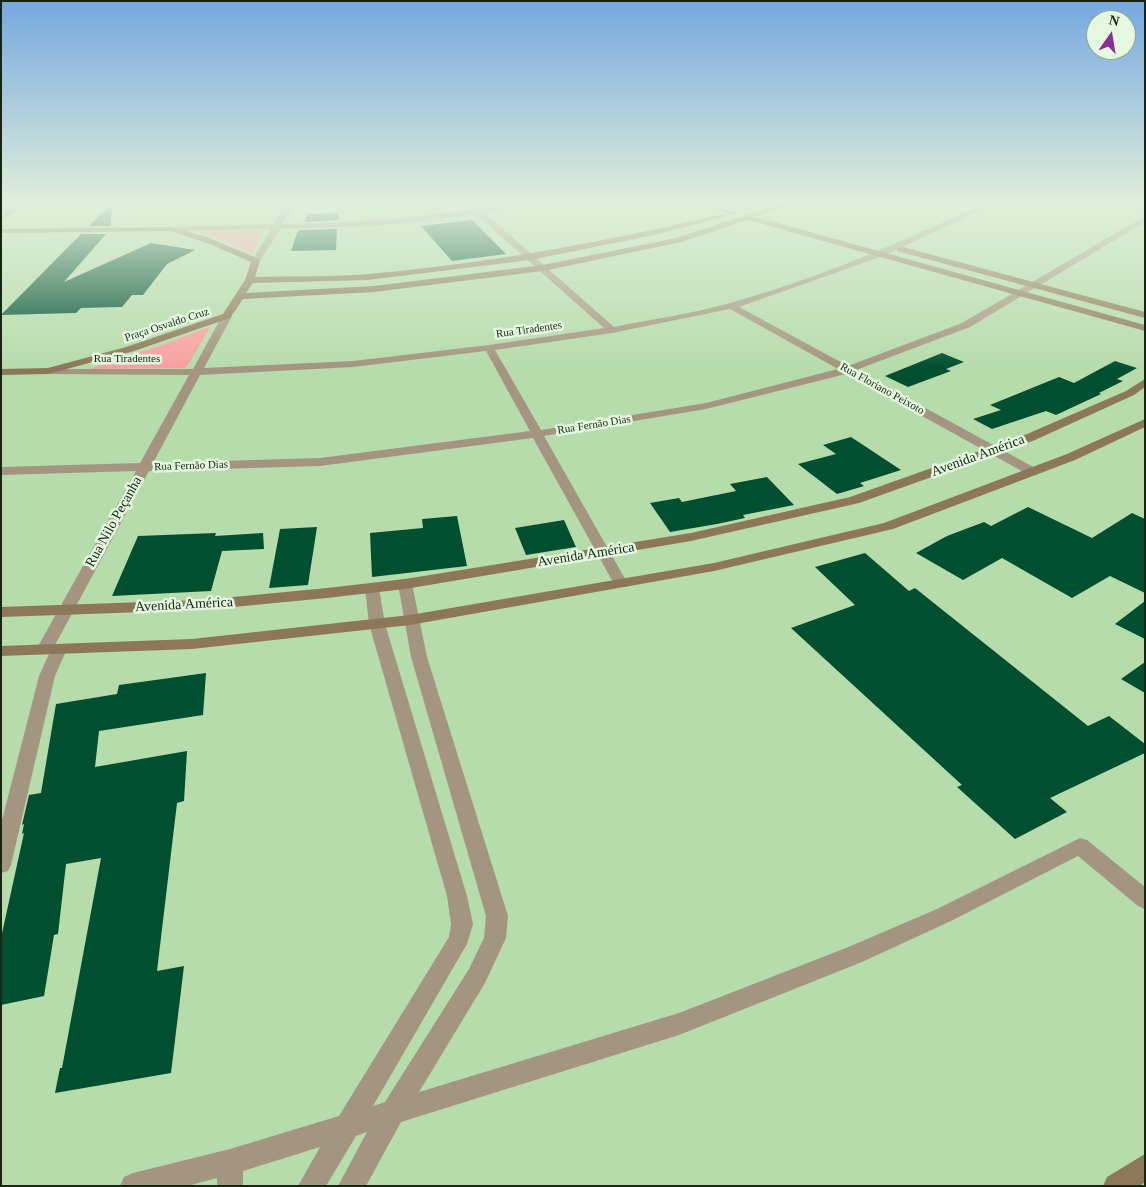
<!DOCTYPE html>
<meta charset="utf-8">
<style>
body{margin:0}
#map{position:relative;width:1146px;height:1187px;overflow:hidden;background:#b7dcac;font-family:Georgia,serif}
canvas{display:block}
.frame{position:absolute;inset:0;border:2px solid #182513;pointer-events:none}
.north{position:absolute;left:1086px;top:10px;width:50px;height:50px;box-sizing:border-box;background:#e4f7df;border:1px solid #92a38d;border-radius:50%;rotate:13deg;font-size:14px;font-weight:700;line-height:20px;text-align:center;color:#182513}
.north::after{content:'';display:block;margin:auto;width:18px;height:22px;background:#862f9c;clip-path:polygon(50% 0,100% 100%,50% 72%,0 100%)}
</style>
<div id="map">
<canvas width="1146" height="1187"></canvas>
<div class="frame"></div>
<div class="north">N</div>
</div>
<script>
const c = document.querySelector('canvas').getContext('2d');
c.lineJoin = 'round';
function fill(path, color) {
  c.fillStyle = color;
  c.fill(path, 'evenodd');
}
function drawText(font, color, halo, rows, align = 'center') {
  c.font = font + ' Georgia,serif';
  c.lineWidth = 5;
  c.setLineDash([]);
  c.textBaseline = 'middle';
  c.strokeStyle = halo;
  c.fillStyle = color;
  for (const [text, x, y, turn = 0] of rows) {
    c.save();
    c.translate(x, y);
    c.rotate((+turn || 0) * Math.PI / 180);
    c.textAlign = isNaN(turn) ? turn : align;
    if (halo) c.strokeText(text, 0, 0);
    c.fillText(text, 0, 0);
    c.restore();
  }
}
const green = new Path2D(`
 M263,230l-11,23 -27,-12 -30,-10z
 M211,326l-25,42 -97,1 68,-22z`);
const building = new Path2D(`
 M112,203l-1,23h-22z
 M339,213l-1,7 -34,2 4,-8z
 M472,220l34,34 -54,7 -31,-35z
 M337,229l-1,21 -45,1 6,-18 3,-3z
 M81,234h25l-42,48 87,-39 44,7 -28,14 -24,31h-11l-10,12 -41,1 -5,5 -75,2z
 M942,353l22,9 -18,7 5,2 -43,16 -23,-11z
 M1115,361l22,7 -20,11 6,2 -24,12 2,1 -45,21 -10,-4 -54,18 -19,-10 28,-9 -11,-5 69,-28 15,6z
 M851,437l50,33 -41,13 4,3 -27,8 -39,-30 38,-10 -13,-9z
 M767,477l27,28 -51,10 2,3 -28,6 -47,8 -20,-29 29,-5 3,4 54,-11 -6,-7z
 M1028,507l64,31 40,-25 13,6v74l-35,-17 -38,22 -70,-40 -39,22 -47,-27 31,-17 37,-14 7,4z
 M457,516l10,50 -95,11 -2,-44 53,-5 -1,-9z
 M564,520l12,27 -50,8 -11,-27z
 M317,527l-9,58 -39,3 11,-59z
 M216,533l-1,3 48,-3 1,16 -42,2 -11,40 -99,5 26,-60z
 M865,553l44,38 6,-3 173,138 21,-10 36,28v9l-95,45 17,14 -52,27 -58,-52 5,-2 -171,-157 64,-23 -40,-38z
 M1145,601v38l-30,-15z
 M1145,662v31l-24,-14z
 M206,673l-3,42 -104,16 -4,36 92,-16 -3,50 -7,2 -20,168 27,-5 -13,107 -116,20 5,-25h2l39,-210 -35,6 -8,70 -4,1 -10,61 -43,9v-67l23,-105 -2,1 2,-10 -2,1 7,-30 12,-2 15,-89 61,-10 2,-9z`);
const street = new Path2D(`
 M18,203h9l-26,19v-6z
 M287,203h8l-13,21c50,-1 98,-3 147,-9 35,-4 72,-12 107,-12l-4,2 -47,8 129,114c38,-8 78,-13 116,-24 89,-24 172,-62 256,-100h10l-113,53 -144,51 109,59 114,-43 183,-107v6l-175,105 -114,43 181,99 2,3 -2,3h-8l-183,-101 -140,35 -162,27 84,148 -2,3h-10l-2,-3 -81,-146 -213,28 -171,5 -94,174h10l2,4 -12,27 -44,189 -3,6 -7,2v-49l38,-148 10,-22h-11l-2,-4 100,-179 -135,4v-8l139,-4 49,-88 -141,-1 -5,-3 1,-2h149l29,-53 5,-3 5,3 -28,52 149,-7 136,-16 115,-17 -127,-113 -104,11 -93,3 -20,32 -4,3 -4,-3 19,-32 -100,2 -4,-2 4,-2 103,-3zM730,309l108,60 -132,34 -165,27 -46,-80 117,-17zM486,351l44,80 -210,27 -167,5 47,-88 153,-8z
 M692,203h13l33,10 -4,2z
 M728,203h12l13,5 -4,2z
 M1110,203h14l21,5v4z
 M405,579l5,2 2,3 15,73 81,259 -2,22 -21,45 -66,109 260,-79 167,-65 91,-39 143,-71 7,2 58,47v22l-7,-3 -60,-50 -127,65 -89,41 -183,73 -278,87 -35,64h-28l29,-54 -11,4 -30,50h-28l22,-39 -77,24v15h-26v-8l-30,8h-67l4,-9 9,-4 97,-24 109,-33 110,-179 2,-13 -4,-28 -78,-272 -4,-36 2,-3h10l2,3 6,36 82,272 6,28 -6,20 -94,162 12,-4 84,-133 15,-31 2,-22 -75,-259 -13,-73 2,-3z`);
const secondary = new Path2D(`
 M783,203h12l-39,14 389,108v6l-397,-111 -67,22 -138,29 -169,21 -131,7 -13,19 -96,33 -86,23 -47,1v-6l47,-1 78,-21 97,-33 22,-34 6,-18 -39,-17 -41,-14 -170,2v-4l170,-2 36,10 52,22 1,2 -5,16c38,-1 77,0 114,-3 124,-11 246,-34 366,-63l4,2 -85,22 -124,25 -162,20 -115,3 -7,10 128,-7 169,-21 133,-27z
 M897,247h6l242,65v6l-248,-67z
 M1145,379v8l-11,8 -99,45 -176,63 -168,38 -286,48 -78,9 -125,12 -201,7v-10l201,-7 125,-12 78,-9 286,-46 159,-36 177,-63 99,-43z
 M1145,419v8l-70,33 -182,69 -179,42 -304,54 -218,24 -191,7v-10l191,-7 218,-24 304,-52 170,-40 183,-69z
 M1145,1154v28l-5,4h-37l4,-9z`);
const farStreetnames = [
 ["Praça Osvaldo Cruz",167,325,-18],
 ["Rua Tiradentes",529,330,-8],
 ["Rua Tiradentes",127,359],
 ["Rua Floriano Peixoto",882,389,29],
 ["Rua Fernão Dias",594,425,-9],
 ["Rua Fernão Dias",191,466,-2]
];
const streetNames = [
 ["Avenida América",978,456,-20],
 ["Rua Nilo Peçanha",114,522,-61],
 ["Avenida América",586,555,-9],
 ["Avenida América",184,605,-3]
];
fill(green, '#f99fa1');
fill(building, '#004f30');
fill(street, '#a39580');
fill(secondary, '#8c7858');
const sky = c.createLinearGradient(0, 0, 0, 369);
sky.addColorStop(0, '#75a7e0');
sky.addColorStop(0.55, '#dfefda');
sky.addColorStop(1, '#dfefda00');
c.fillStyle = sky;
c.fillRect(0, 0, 1146, 369);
drawText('11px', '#182513', '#e4f7df', farStreetnames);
drawText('14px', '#182513', '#e4f7df', streetNames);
</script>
